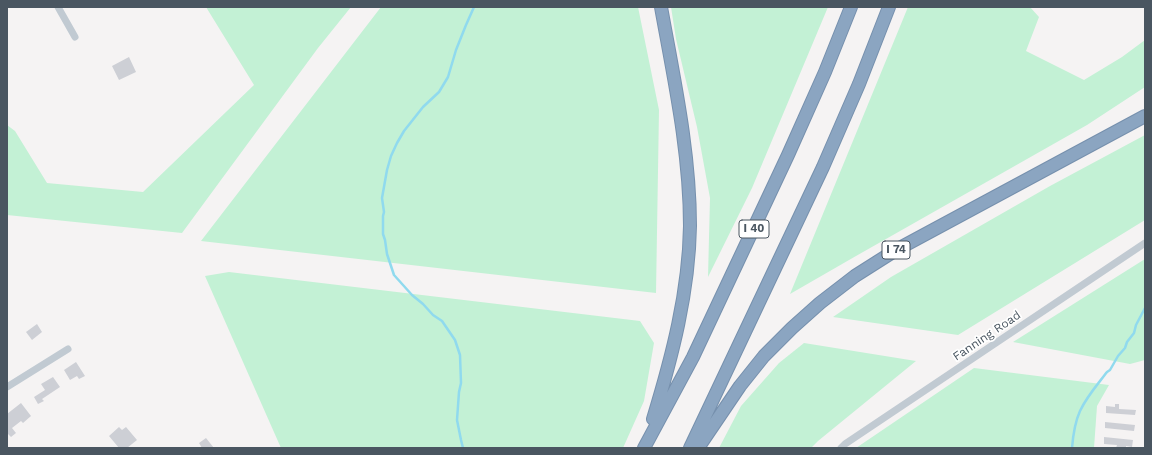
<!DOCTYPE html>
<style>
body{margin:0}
#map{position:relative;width:1152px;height:455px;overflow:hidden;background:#f5f3f3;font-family:"Work Sans",sans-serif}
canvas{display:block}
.frame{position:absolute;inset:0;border:8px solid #4a5661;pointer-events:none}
</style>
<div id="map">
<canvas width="1152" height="455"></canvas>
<div class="frame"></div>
</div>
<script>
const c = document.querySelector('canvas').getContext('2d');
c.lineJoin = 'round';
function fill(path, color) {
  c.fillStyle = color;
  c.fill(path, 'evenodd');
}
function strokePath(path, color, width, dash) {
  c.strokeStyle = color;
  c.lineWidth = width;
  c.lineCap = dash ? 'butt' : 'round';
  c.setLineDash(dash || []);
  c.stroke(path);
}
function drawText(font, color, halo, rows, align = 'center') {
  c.font = font + ' "Work Sans",sans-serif';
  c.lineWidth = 3.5;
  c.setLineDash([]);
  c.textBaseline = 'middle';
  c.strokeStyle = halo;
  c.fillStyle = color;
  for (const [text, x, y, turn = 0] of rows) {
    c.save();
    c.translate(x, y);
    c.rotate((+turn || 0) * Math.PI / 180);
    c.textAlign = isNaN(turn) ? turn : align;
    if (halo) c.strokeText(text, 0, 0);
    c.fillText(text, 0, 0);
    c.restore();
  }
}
const green = new Path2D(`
 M206,7h145l-33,41 -136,185 -175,-18v-90l8,6 32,52 96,9 111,-107z
 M381,7h257l21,103 -3,183 -455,-52z
 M671,7h157l-76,181 -44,89 2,-79 -13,-71 -21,-88z
 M908,7h122l9,10 -13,34 58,29 38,-23 23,-17v47l-58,38 -231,131 -66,38z
 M1145,135v85l-187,115 -125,-18 58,-40 159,-91z
 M1145,259v101l-15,4 -117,-22z
 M229,272l411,49 14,22 -10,58 -21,47h-342l-76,-172z
 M804,343l112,18 -98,80 -7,7h-92l22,-42 38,-43z
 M974,368l135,17 -12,21 -3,42h-238z`);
const stream = new Path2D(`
 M463,448l-2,-8 -4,-20 2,-28 2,-9 -1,-28 -5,-15 -13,-19 -9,-6 -10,-11 -11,-9 -18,-20 -7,-21 -2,-14 -2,-6v-18l1,-4 -2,-14 5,-28 4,-14 6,-13 7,-12 19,-24 16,-15 9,-15 8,-27 10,-25 8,-18
 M1072,448c1,-12 3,-26 8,-37 7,-15 18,-27 27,-39l3,-2 8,-14 7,-8 2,-6 7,-9 2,-8 9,-17`);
const building = new Path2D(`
 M129,57l7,15 -17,8 -7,-14z
 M37,324l5,8 -10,8 -6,-8z
 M76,362l9,14 -6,3 -2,-3 -7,4 -6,-10z
 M53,377l7,10 -18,12 2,2 -6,3 -4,-7 11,-7 -4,-6z
 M21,403l10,13 -8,7 -2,-2 -9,7 4,5 -5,4 -4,-4v-19z
 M1115,404h4v5l17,1 -1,5 -29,-2v-7l9,1z
 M1105,422l30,3 -1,6 -29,-3z
 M119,427l3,3 4,-3 11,13 -10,8h-8l-10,-12z
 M1104,437l29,3 -1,7 -6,-1v2h-10l1,-3 -13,-1z
 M206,438l8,10h-12l-3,-5z`);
const minor = new Path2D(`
 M58,7l17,30
 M7,387l61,-38
 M841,448l4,-4 300,-201`);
const motorway = new Path2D(`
 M653,419c19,-62 36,-127 37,-193 0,-74 -16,-147 -29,-219
 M644,448l49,-91 95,-202 37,-83 26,-65
 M690,448l133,-281 36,-83 30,-77
 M698,448l42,-62 24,-30 28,-28 28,-25 35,-27 41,-26 249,-134`);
const shields = [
 [754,229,30],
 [896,250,28]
];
const shieldNames = [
 ["I 40",754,229],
 ["I 74",896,250]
];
const streetNames = [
 ["Fanning Road",987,336,-34]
];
fill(green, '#c3f1d5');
strokePath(stream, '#90daee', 2.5);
fill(building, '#cdcfd5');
strokePath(motorway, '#7690ad', 14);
strokePath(minor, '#c1cad2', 7);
strokePath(motorway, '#8ba5c1', 12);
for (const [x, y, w] of shields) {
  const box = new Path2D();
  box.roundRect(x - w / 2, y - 9, w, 18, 3);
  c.fillStyle = '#fff';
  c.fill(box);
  strokePath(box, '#4a5661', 1);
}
drawText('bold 11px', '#4a5661', null, shieldNames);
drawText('12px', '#4a5661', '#fff', streetNames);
</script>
